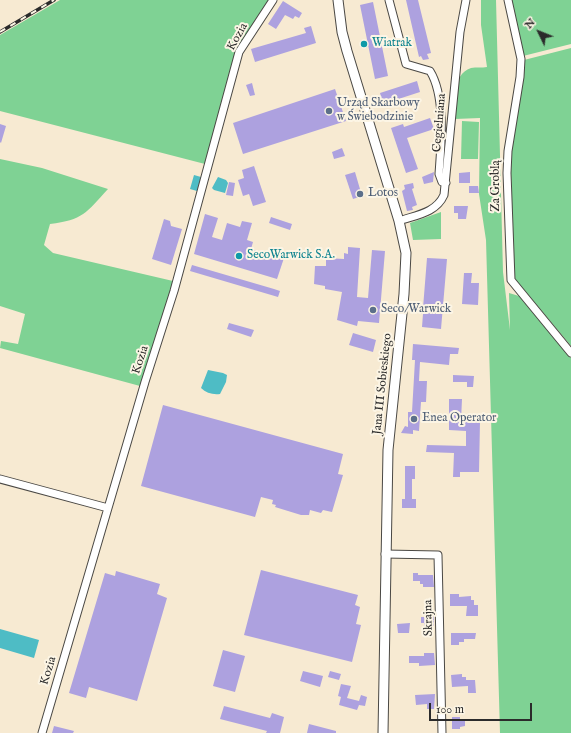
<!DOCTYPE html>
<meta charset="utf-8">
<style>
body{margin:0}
#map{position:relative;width:571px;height:733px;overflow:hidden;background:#f7ead2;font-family:"IM FELL English",serif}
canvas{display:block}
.north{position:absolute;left:519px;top:12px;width:40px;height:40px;-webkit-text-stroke:3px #fcf5e5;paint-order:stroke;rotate:313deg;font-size:11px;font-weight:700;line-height:16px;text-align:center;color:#2b2b2b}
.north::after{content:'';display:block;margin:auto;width:14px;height:18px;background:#2b2b2b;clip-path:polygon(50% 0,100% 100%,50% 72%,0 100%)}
.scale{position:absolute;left:429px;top:703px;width:103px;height:18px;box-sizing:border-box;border:2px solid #2b2b2b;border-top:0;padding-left:5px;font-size:12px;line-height:14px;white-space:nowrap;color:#2b2b2b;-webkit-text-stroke:3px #fcf5e5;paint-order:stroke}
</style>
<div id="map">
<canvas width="571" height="733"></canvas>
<div class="north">N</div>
<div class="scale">100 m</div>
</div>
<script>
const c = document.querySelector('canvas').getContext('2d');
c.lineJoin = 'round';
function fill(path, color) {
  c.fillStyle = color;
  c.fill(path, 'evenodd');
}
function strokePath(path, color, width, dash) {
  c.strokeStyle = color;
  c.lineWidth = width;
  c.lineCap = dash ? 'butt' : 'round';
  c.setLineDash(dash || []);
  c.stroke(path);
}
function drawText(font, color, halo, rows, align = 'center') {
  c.font = font + ' "IM FELL English",serif';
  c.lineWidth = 4;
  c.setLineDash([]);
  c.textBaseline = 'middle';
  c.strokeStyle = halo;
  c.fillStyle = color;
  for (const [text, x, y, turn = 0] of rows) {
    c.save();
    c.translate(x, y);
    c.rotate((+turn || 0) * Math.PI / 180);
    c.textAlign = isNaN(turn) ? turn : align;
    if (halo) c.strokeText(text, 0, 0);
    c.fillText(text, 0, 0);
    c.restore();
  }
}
const green = new Path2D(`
 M60,0h210l-33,53 -32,111 -205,-53v-76z
 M481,0h15l7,272 7,58 -1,-37 10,3 52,62v375h-71l-14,-493 -7,-46 1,-76 -25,1c1,-17 -4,-44 16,-51 5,-1 11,0 16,-1l-6,-42z
 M510,0h61v44l-48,12z
 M571,48v298l-56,-67 -1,-5 -3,-102 1,-24 11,-68 1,-20z
 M462,121l17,1 -1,37h-17z
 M0,159l42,9 66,21c-22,24 -25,31 -58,35l-6,21 9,8 120,28 -31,104 -2,1 -140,-38 1,-7 17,3 7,-30 -25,-8z
 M441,212v27l-28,1 -3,-17z`);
const water = new Path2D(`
 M194,175l7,2 -4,14 -7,-2z
 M218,177l8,3 2,3 -3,10 -11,-3 -2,-2z
 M208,370l15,3 4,2 -1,7 -6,12c-7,1 -14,-1 -19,-6z
 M0,629l39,11 -5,18 -34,-10z`);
const building = new Path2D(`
 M406,0h12l13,53 -4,1 2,5 -6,1 -2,-4 -2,1z
 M283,1l19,12 -3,5 -4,-2 -2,3 -8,-4 -9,14 -8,-5z
 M373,2l15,74 -13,3 -15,-74z
 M311,26l5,17 -61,19 -4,-13 55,-16 -2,-5z
 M417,81l3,11 -37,12 -3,-11z
 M252,83l3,12 -5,1 -4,-11z
 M335,89l11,32 -103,33 -10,-31z
 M430,118l4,11 -27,9 11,31 -12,4 -15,-45 12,-4 1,3z
 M0,124l6,2 -5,17 -1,-1z
 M342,148l3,8 -11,3 -2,-7z
 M254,166l12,36 -13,4 -4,-12 -6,2 -5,-16 6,-2 -2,-8z
 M355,172l7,24 -9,3 -8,-24z
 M434,172l-1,10 -9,2 -2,-7z
 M470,172v11h-11v-10z
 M229,182l6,1 -2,13 -7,-1z
 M413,183l1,5 -2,1 5,16 -5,2 1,3 -6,1 -5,-20 3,-2 -1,-4z
 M469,186h9l1,7h-10z
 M454,206h14l-2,13h-8v-6h-4z
 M205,214l13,4 -6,19 10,3 5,-17 13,4 2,-6 10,2 -5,17 6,2 -2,7 33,9 -7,21 -83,-25z
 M271,217l21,7 -2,6 -21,-7z
 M164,219l6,2 1,5 11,3 -11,36 -19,-6z
 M348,247l12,1 -3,49 11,1 4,-48 13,1 -6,72 -21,-2 -1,5 -20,-6 5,-28 -17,-3v-3l-11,-2 1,-18h11v-8l18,1v-6l4,1z
 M427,258l20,1 -6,70 -19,-2 1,-13h-3l1,-6h2z
 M192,265l82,24 6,2 -2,6 -88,-26z
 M464,273h8l-1,10h8l-1,22 -16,-1z
 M229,323l25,7 -3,7 -24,-8z
 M353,333l23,7 -3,12 -24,-7z
 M413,344l46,4 -1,6h-8l-1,11 -29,-3 -1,19h8l-1,21h-5l-2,29 -6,-1v4l-12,-1 4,-7 3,1v-15h4l3,-52h-3z
 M453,375l21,1 -1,11h-6v-5h-14z
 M449,399h13l-1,22h19l-1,51h-19v5h-7l1,-24 -28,-1 1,-7 39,1v-15l-17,-1z
 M163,405l180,49 -5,20 5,1 -11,37 -9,-2 -2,3 -11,-3 -1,5h-8l-26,-8 1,-2 -4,-1 1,-4 -12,-3 -6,20 -114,-31z
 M405,466h10v13h-3v20h4v9h-14v-9h3z
 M261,570l97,25 -3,10 5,2 -4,17 5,1 -9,37 -108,-27z
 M116,571l44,13 -3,10 10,4 -30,103 -48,-14 -3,11 -17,-5 36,-120 10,3z
 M413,573h5v2h15l1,12h-11v-3h-3v-3h-7z
 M450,594h9v3l12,-1v4h3v5h4v11h-12l1,-10h-17z
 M424,614h10v12h-10v-3h-3v-6h3z
 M410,623l-1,10h-11l-1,-9z
 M451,633h25l-1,6h-11v3h-5v3h-8z
 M223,650l22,6 -10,36 -22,-6z
 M424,653h10l1,12 -16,1v-3h-10v-7h15z
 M303,671l20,5 -3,11 -20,-6z
 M330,671l11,3 -2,6 -11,-3z
 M462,674v3h4v3h9l1,13h-8v-7l-16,1 -1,-12z
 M341,684l10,2 -4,12 12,3 2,-6 6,2 -2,9 -6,-1 -2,5 -18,-5 2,-8 -3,-1z
 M435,694l-1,15h-7v-5l-11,1 -1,-10z
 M224,706l46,12 2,-5 12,4 -4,16h-14l1,-2 -47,-12z
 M452,717h8v3h5v6l-5,1v2h-8z
 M309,724l27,7v2h-29z
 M54,726l20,5 -1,2h-21z`);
const minor = new Path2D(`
 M389,0l17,64 24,7c16,26 11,74 9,103l3,8 4,1
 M508,0l13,59 -1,18 -12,74 -1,22 4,107 60,73
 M399,221c17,-6 37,-8 45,-26l16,-163 6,-32
 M0,479l108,29
 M385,554l53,1 4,178
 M42,733l103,-351 29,-91 65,-239 34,-52`);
const tertiary = new Path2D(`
 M338,0l4,32 5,19 52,170 7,32 -2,41 -16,156 -5,283`);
const rail = new Path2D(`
 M0,32l54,-32`);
const markers = [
 [364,44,4,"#0f9aa8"],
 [329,111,4,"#5c6f8a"],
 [360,194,4,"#5c6f8a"],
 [239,256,4,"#0f9aa8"],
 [373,310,4,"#5c6f8a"],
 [414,419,4,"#5c6f8a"]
];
const streetNames = [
 ["Kozia",238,37,-61],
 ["Cegielniana",440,123,-85],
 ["Za Groblą",497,186,-90],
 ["Kozia",141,360,-72],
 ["Jana III Sobieskiego",383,384,-84],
 ["Skrajna",429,618,-91],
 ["Kozia",49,671,-73]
];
const cultureNames = [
 ["Wiatrak",372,44],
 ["SecoWarwick S.A.",247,256]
];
const serviceNames = [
 ["Urząd Skarbowy",337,104],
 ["w Świebodzinie",337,118],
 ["Lotos",368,194],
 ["Seco/Warwick",381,310],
 ["Enea Operator",422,419]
];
fill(green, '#7fd294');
fill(water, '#4ebcc5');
fill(building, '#ada1df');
strokePath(minor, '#4a4844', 9);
strokePath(tertiary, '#4a4844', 11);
strokePath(minor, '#fff', 7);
strokePath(tertiary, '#fff', 9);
strokePath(rail, '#2b2b2b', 3.5);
strokePath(rail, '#fcf5e5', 2, [6]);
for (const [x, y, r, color] of markers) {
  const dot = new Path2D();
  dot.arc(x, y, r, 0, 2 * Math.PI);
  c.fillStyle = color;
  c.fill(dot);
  strokePath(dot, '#fcf5e5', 1.5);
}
drawText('12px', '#2b2b2b', '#fcf5e5', streetNames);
drawText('12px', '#0d838f', '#fcf5e5', cultureNames, 'left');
drawText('12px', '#4e5e75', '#fcf5e5', serviceNames, 'left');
</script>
